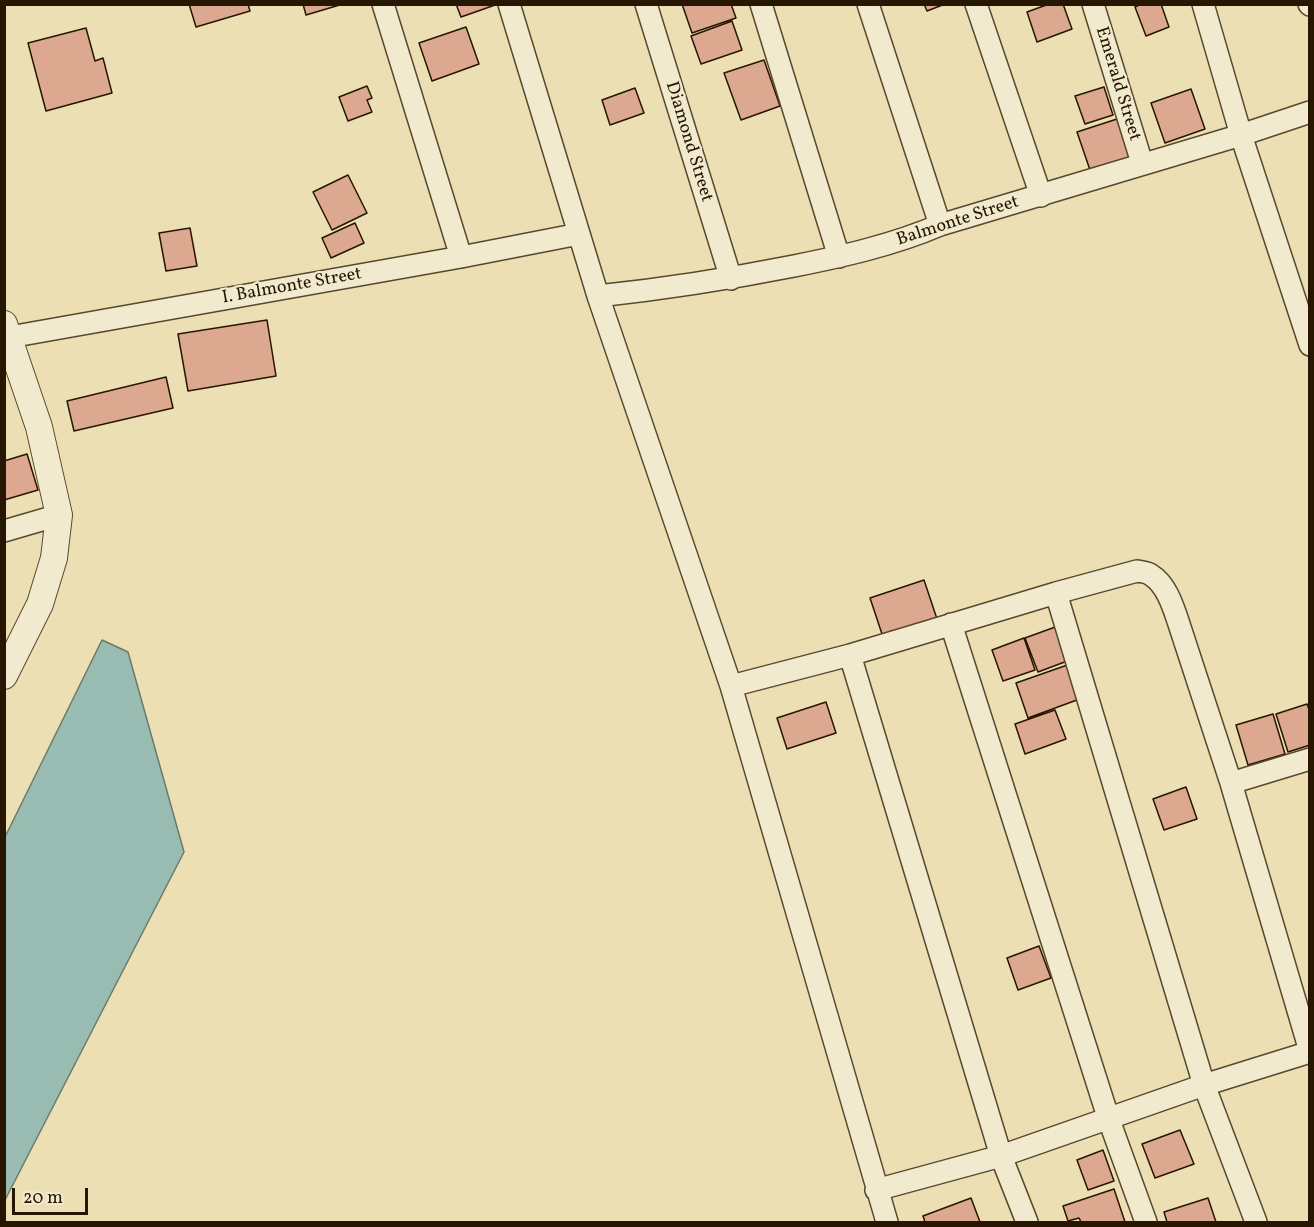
<!DOCTYPE html>
<style>
body{margin:0}
#map{position:relative;width:1314px;height:1227px;overflow:hidden;background:#ebdfb3;font-family:Vollkorn,serif}
canvas{display:block}
.frame{position:absolute;inset:0;border:6px solid #261602;pointer-events:none}
.scale{position:absolute;left:12px;top:1188px;width:76px;height:27px;box-sizing:border-box;border:3px solid #261602;border-top:0;padding-left:8px;font-size:18px;line-height:21px;white-space:nowrap;color:#261602;-webkit-text-stroke:4px #f2eace;paint-order:stroke}
</style>
<div id="map">
<canvas width="1314" height="1227"></canvas>
<div class="frame"></div>
<div class="scale">20 m</div>
</div>
<script>
const c = document.querySelector('canvas').getContext('2d');
c.lineJoin = 'round';
function fill(path, color) {
  c.fillStyle = color;
  c.fill(path, 'evenodd');
}
function strokePath(path, color, width, dash) {
  c.strokeStyle = color;
  c.lineWidth = width;
  c.lineCap = dash ? 'butt' : 'round';
  c.setLineDash(dash || []);
  c.stroke(path);
}
function drawText(font, color, halo, rows, align = 'center') {
  c.font = font + ' Vollkorn,serif';
  c.lineWidth = 4.5;
  c.setLineDash([]);
  c.textBaseline = 'middle';
  c.strokeStyle = halo;
  c.fillStyle = color;
  for (const [text, x, y, turn = 0] of rows) {
    c.save();
    c.translate(x, y);
    c.rotate((+turn || 0) * Math.PI / 180);
    c.textAlign = isNaN(turn) ? turn : align;
    if (halo) c.strokeText(text, 0, 0);
    c.fillText(text, 0, 0);
    c.restore();
  }
}
const water = new Path2D(`
 M102,640l26,12 56,200 -179,348v-363z`);
const building = new Path2D(`
 M189,4h59l2,7 -54,16z
 M303,4h40l-37,11z
 M456,4h42l-37,13z
 M682,4h49l5,14 -44,15z
 M924,4h21l-18,7z
 M1049,4h14l9,25 -35,13 -10,-30z
 M1141,4h20l8,23 -23,9 -11,-29z
 M732,21l10,29 -41,14 -10,-28z
 M466,27l13,37 -47,17 -13,-38z
 M86,28l9,33 8,-3 9,35 -66,18 -18,-68z
 M764,60l16,46 -39,14 -17,-47z
 M367,86l5,12 -5,2 5,12 -24,9 -9,-24z
 M1104,87l9,28 -28,9 -10,-28z
 M635,88l9,25 -34,12 -8,-25z
 M1191,89l14,40 -40,14 -14,-40z
 M1117,119l13,41 -39,13 -14,-41z
 M348,175l19,38 -35,17 -19,-38z
 M355,223l9,20 -33,15 -9,-20z
 M190,228l7,38 -31,5 -7,-38z
 M267,320l9,56 -88,15 -10,-57z
 M166,377l7,31 -99,23 -7,-30z
 M27,454l11,36 -34,10v-39z
 M924,580l13,39 -54,18 -13,-39z
 M1058,626l12,34 -32,12 -13,-34z
 M1024,638l11,32 -32,11 -11,-31z
 M1073,663l12,34 -57,21 -12,-35z
 M826,702l10,31 -49,16 -10,-31z
 M1307,704l3,8v33l-22,7 -12,-38z
 M1055,710l11,29 -41,15 -10,-30z
 M1273,714l12,40 -37,11 -12,-40z
 M1186,787l11,32 -33,11 -11,-31z
 M1039,946l12,32 -33,12 -11,-32z
 M1180,1130l14,34 -39,14 -13,-34z
 M1103,1150l11,31 -26,9 -11,-30z
 M1114,1189l11,33h-44l-2,-4 -11,3 -5,-15z
 M971,1198l9,24h-55l-2,-6z
 M1208,1198l8,24h-49l-3,-10z`);
const minor = new Path2D(`
 M383,4l78,253
 M509,4l89,292 133,390 156,536
 M646,4l85,275
 M761,4l78,253
 M868,4l72,221
 M976,4l65,192
 M1093,4l49,159
 M1203,4l38,131 69,210
 M1309,4l1,1
 M598,296c66,-7 130,-17 196,-30 50,-10 99,-21 146,-41l301,-90 69,-23
 M4,338l457,-81 118,-23
 M4,531l55,-16
 M1056,593l148,492 52,137
 M951,624l158,496 37,102
 M850,655l151,501 26,66
 M731,686l119,-31 206,-62 81,-22c4,1 10,1 14,4 15,9 22,31 27,46l53,162 79,268
 M1231,783l79,-24
 M876,1190l125,-34 203,-71 106,-33`);
const tertiary = new Path2D(`
 M4,324l35,103 20,88 -5,43 -14,46 -36,72`);
const streetNames = [
 ["Emerald Street",1117,84,73],
 ["Diamond Street",688,142,73],
 ["Balmonte Street",958,222,-18],
 ["I. Balmonte Street",292,287,-10]
];
fill(water, '#98bcb1');
strokePath(water, '#6a7a6b', 1.5);
fill(building, '#dca890');
strokePath(building, '#261602', 1.5);
strokePath(minor, '#57482e', 24);
strokePath(tertiary, '#57482e', 28);
strokePath(minor, '#f2eace', 21);
strokePath(tertiary, '#f2eace', 26);
drawText('18px', '#261602', '#f2eace', streetNames);
</script>
